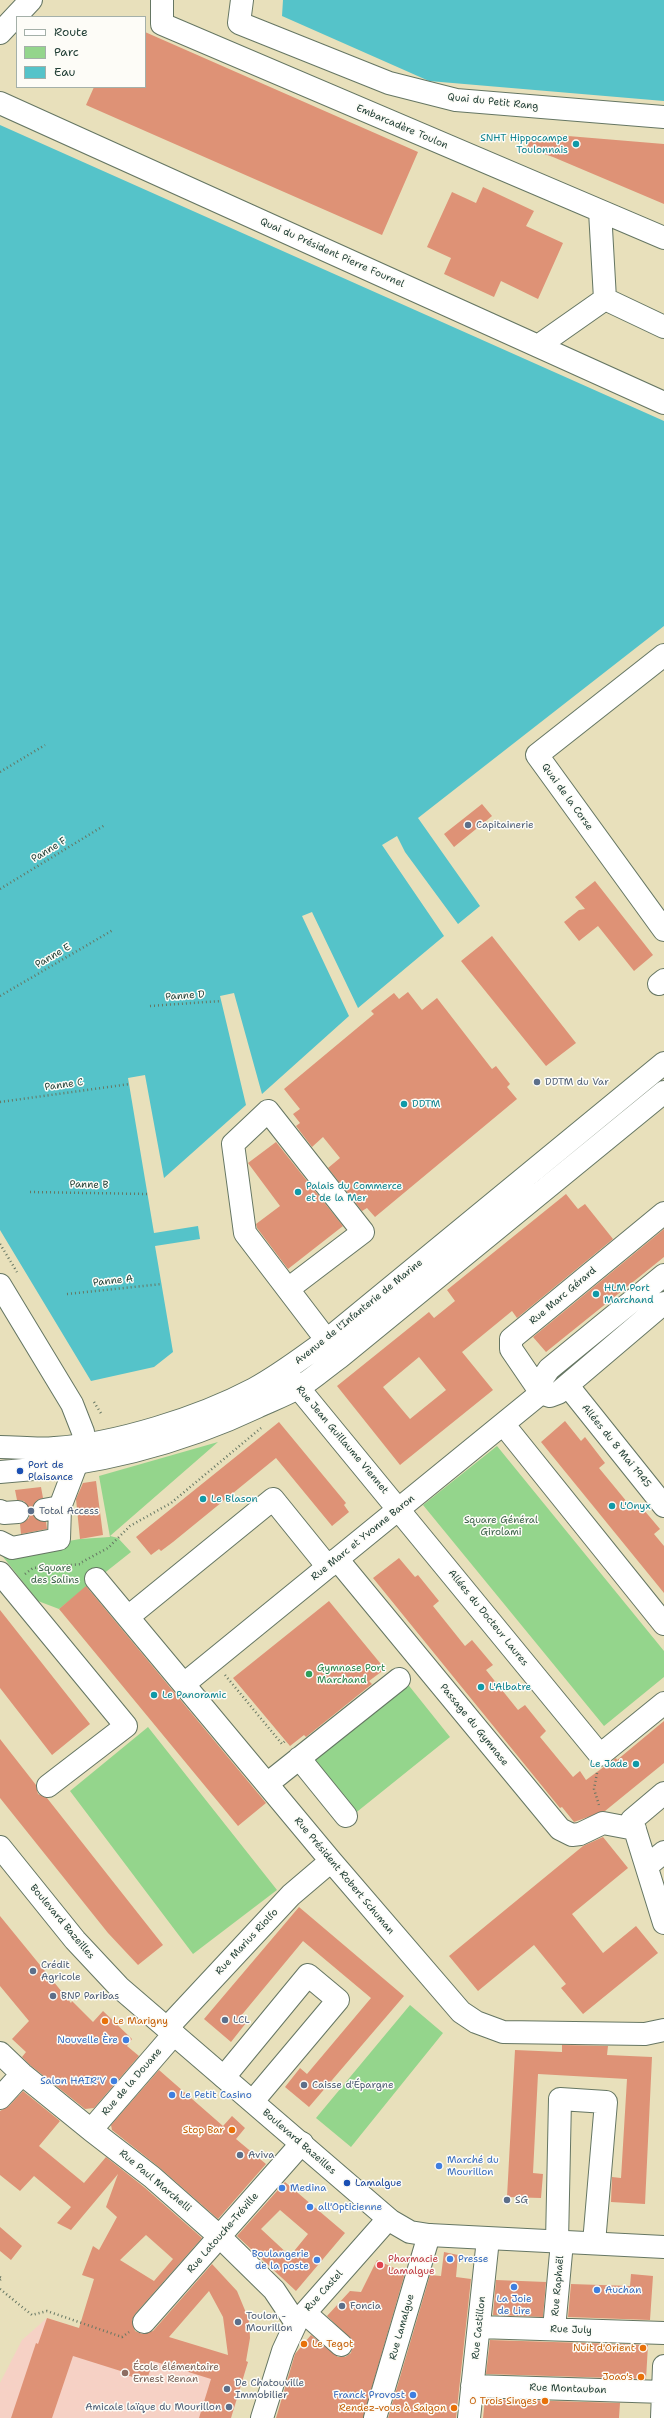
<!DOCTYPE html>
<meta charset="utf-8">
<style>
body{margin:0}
#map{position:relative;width:664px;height:2418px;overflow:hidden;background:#e8e0bb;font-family:"Shantell Sans",sans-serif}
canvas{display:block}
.legend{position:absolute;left:16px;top:16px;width:130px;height:72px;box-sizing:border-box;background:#fdfcf7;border:1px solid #a4b0a9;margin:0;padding:5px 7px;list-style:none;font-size:12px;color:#1f3d34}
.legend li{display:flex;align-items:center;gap:8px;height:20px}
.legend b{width:20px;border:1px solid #a4b0a9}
</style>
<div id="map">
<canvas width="664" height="2418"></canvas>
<ul class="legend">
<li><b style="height:5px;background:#fff"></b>Route</li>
<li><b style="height:11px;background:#94d58c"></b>Parc</li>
<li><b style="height:11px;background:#55c3c9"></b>Eau</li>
</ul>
</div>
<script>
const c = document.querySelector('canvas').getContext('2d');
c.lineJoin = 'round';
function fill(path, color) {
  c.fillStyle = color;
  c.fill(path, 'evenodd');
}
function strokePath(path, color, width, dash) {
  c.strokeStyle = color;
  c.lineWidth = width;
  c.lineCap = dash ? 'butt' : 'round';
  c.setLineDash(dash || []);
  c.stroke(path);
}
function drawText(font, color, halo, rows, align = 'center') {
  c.font = font + ' "Shantell Sans",sans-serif';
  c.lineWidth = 3;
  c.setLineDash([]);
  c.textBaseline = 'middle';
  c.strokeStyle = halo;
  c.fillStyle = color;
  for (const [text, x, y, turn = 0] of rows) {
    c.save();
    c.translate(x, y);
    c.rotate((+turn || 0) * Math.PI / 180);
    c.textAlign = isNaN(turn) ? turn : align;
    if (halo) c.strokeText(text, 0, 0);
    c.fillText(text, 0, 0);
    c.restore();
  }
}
const built = new Path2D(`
 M47,2318l90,30 3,-20 108,34 -17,56h-231v-35l22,-43z`);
const green = new Path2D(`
 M218,1442l-108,94 8,2 13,14 -72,57 -21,-8 -38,-48 80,-14 30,-2 -11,-61z
 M497,1446l167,205v26l-60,49 -181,-221z
 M406,1682l44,55 -97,78 -44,-55z
 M148,1727l129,163 -84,64 -123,-163z
 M410,2005l33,28 -92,114 -35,-29z`);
const water = new Path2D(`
 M283,0h381v101l-235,-20 -147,-65z
 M0,125l664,296v205l-246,192 62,88 -22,18 -53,-72 -8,-16 -15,9 62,91 -86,72 -46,-96 -10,4 47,100 -87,78 -28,-101 -14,3 26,109 -82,73 -19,-103 -17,3 26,155 44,-7 2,13 -45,7 18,106 -19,15 -63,14 -91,-151z`);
const building = new Path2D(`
 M145,32l273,120 -36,83 -296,-130 8,-18h51z
 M556,135l108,9v60l-111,-47 -26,-9 2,-11z
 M483,187l51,24 -8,15 37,17 -25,56 -37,-18 -7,16 -50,-23 7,-16 -24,-11 25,-55 24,11z
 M482,804l10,12 -38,31 -10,-13z
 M595,881l58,74 -19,16 -36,-45 -19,15 -15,-19 15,-12 6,-1 -10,-12z
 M492,936l84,107 -30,23 -85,-105z
 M408,992l14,18 15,-12 55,71 4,-3 14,18 -3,3 10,12 -142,118 -8,-9 -5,3 -34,-43 12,-10 -17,-21 -11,10 -16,-21 4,-3 -7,-9 7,-5 -16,-20 90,-75 -3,-3 23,-18 5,6z
 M276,1142l67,84 -55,43 -31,-41 -1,-4 24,-18 -32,-43z
 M566,1194l12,15 7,-5 28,35 -96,79 -5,-7 -50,41 31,38 -93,75 -63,-79 92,-74 5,6 21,-17 -8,-11zM419,1357l27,33 -36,29 -27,-32z
 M664,1229v28l-118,95 -13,-15z
 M565,1421l16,20 4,-4 20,26 -6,5 33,40 6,-5 22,26 -6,5 10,12v47l-123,-151z
 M279,1422l67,81 -2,2 5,7 -17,14 -56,-68 -103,84 -12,9 -2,-2 -8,6 -15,-18z
 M96,1481l7,54 -23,4 -4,-40 7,-16z
 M41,1487l2,11 -7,3 -4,11 3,6 11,4 1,7 -26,5 -1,-10 9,-6 1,-7 -6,-10 -7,-1 -2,-10z
 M399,1558l16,19 3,-2 21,26 -6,5 32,40 7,-6 21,25 -7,5 32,40 7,-5 21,26 -6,6 33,40 7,-6 6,9 30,-22 1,2 47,-39v42l-59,48 -31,11 -12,-15 -2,1 -187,-230z
 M86,1586l180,217 -28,23 -179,-217z
 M329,1601l56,68 -16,12 3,3 -66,53 -2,-2 -14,11 -57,-68z
 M0,1610l90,114 -38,31 -52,-67z
 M0,1739l36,46 2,9 9,4 116,147 -25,20 -30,-32 -108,-135z
 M603,1837l25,31 -56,46 31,39 33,-27 22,27 -75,61 -22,-26 5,-4 -32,-39 -56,46 -29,-35 134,-110z
 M299,1907l105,89 -95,111 -24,-20 15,-19 7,6 64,-76 -68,-57 -63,76 6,6 -15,19 -27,-23z
 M0,1916l71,87 1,-2 21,21 10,-11 29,28 -5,7 12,10 -45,52 -9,1 -55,-44 -8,-8 4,-5 -14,-13 17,-18 -29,-35z
 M562,2045l46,1 -1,9 45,2 -7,147 -34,-2 1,-25 9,1 6,-99 -89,-5 -5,99 10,1 -2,24 -34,-1 8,-147 47,2z
 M159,2070l64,56 9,-10 13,12 -9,11 30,25 -48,55 -58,-51 -48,-38 -1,-5z
 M23,2091l37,30 -21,25 45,37 22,-26 38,30 58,51 -67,76 -3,6 3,11 7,3 11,-3 59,-67 25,27 12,29 1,18 -4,23 2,1 -17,56h-32l12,-39 -58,-18 -6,19 -3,-2 -1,2 -17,-5 1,-2 -54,-17 -21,62h-41l25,-75 2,1 9,-26 32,10 15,-49 -12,-4 11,-29 6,4 18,-33 -11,-10 12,-33 -47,56 -14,-7 14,-16 -37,-31 -14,15 -20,-16v-64l9,-5zM146,2235l27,24 -19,22 -34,-21zM209,2291l14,26 5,38 -59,-18z
 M285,2182l60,51 -49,58 -59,-55zM280,2210l28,24 -18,22 -29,-27z
 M0,2227l22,19 -11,14 -11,-9z
 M444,2252l14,3 -2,22 15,2 -15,139h-68l42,-143 11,1z
 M377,2260l28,13 -42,145h-87l19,-64 16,-19 27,22h7l6,-4 2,-12 -26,-25 23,-25 11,1z
 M631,2274l22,2 -3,44 -82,-3 3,-33 59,2z
 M496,2280l50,2 -3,35 -50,-2z
 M490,2340l158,5 -2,34 -160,-5z
 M485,2399l135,4 -1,15h-136z`);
const path = new Path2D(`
 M0,772l45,-27
 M0,889l105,-64
 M0,996l113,-66
 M150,1006l71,-5
 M0,1102l130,-18
 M30,1192l118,2
 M0,1244l17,28
 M67,1294l95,-10
 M94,1402l8,13
 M82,1562l26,-14 22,-22 41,-23 90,-75
 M25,1574l8,-6 50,-4
 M225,1675l57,69 3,-3
 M597,1773l-3,16 5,16
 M0,2277l2,1 -2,2
 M0,2289l32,26 15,-4 75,26 7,-5`);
const minor = new Path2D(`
 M162,0v24l502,214
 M242,0l-3,23 150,60 67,17 208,17
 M0,33l31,-33
 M0,103l664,300
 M600,211l5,88 59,28
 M538,346l67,-47
 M664,655l-127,100 127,175
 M659,984l5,-4
 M0,1285l72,119 11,28 1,12 -24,63 -16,3
 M288,1289l75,-57 -95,-121 -35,33 12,89 93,122
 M287,1374l313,381 64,-52
 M568,1386l96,120
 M541,1393l-30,-44v-10l153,-126
 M541,1393l-1,-11 9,-13 115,-94
 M541,1393l9,3 8,-3 106,-90
 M504,1425l160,199
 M0,1511l4,2 14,-1
 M0,1542l12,6 47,-9 1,-32
 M337,1559l223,270 12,6 8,-1 23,-11 32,6
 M0,1573l126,153 -78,60
 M96,1579l235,282 130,151 15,10 27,10 142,2 19,-4
 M128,1617l145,-118 55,68
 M184,1684l357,-291
 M299,1758l47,58
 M267,1784l132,-105
 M664,1793l-32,27 32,103
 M647,1866l17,-14
 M167,2028l124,-133 40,-34
 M0,2053l22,21 69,56 61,47 68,60 54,53 22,33
 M224,2077l84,-102 30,25 -85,101
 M0,2098l22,-24
 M91,2130l83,-96
 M557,2242l3,-143 46,3 -12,141
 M305,2313l36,32
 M144,2322l158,-179
 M479,2327l185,6
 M554,2329l8,-87
 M472,2386l192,6
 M262,2418l21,-67 13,-28 92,-104
 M375,2418l54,-183
 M469,2418l19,-179
 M662,2418l2,-52`);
const major = new Path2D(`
 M0,1447c18,0 37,3 55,1 61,-4 144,-30 199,-59 26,-14 49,-32 73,-49l337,-277
 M0,1472c90,-6 175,-26 257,-65 13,-6 28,-12 41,-19 15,-9 28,-21 42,-31l324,-265
 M0,1847l75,93 44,47 272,234 19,11 19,3 235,12`);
const markers = [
 [576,144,4,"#0f9aa8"],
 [468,825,4,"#5c6f8a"],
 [537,1082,4,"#5c6f8a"],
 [404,1104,4,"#0f9aa8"],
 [298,1192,4,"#0f9aa8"],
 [596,1294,4,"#0f9aa8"],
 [20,1471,4,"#1a4fb4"],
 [203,1499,4,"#0f9aa8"],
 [612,1506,4,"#0f9aa8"],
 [31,1511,4,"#5c6f8a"],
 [309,1674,4,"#2e9e5b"],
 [481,1687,4,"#0f9aa8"],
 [154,1695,4,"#0f9aa8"],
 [636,1764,4,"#0f9aa8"],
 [33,1971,4,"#5c6f8a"],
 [53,1996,4,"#5c6f8a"],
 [225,2020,4,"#5c6f8a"],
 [105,2021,4,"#e8710a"],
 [126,2040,4,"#3f7fe0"],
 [114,2081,4,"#3f7fe0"],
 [304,2085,4,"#5c6f8a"],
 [172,2095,4,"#3f7fe0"],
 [232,2130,4,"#e8710a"],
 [240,2155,4,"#5c6f8a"],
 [439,2166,4,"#3f7fe0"],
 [347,2183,4,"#1a4fb4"],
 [282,2188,4,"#3f7fe0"],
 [507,2200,4,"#5c6f8a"],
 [310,2207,4,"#3f7fe0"],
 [450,2259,4,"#3f7fe0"],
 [317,2260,4,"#3f7fe0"],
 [380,2265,4,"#e0444e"],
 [514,2287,4,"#3f7fe0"],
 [597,2290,4,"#3f7fe0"],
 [342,2306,4,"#5c6f8a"],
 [238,2322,4,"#5c6f8a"],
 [304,2344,4,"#e8710a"],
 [643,2348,4,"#e8710a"],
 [125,2373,4,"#8d6e63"],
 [641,2377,4,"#e8710a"],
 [227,2389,4,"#5c6f8a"],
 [413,2395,4,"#3f7fe0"],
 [545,2401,4,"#e8710a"],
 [229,2407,4,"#5c6f8a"],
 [454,2408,4,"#e8710a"]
];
const streetNames = [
 ["Quai du Petit Rang",493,102,6],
 ["Embarcadère Toulon",402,127,23],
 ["Quai du Président Pierre Fournel",332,253,24],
 ["Quai de la Corse",567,797,54],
 ["Panne F",49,850,-31],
 ["Panne E",53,956,-30],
 ["Panne D",185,996,-4],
 ["Panne C",64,1085,-8],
 ["Panne B",89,1185,1],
 ["Panne A",113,1281,-6],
 ["Rue Marc Gérard",563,1296,-40],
 ["Avenue de l'Infanterie de Marine",359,1312,-39],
 ["Rue Jean Guillaume Viennet",342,1440,50],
 ["Allées du 8 Mai 1945",616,1446,51],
 ["Rue Marc et Yvonne Baron",363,1538,-39],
 ["Allées du Docteur Laures",488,1618,51],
 ["Passage du Gymnase",474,1725,51],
 ["Rue Président Robert Schuman",344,1876,50],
 ["Boulevard Bazeilles",62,1922,50],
 ["Rue Marius Riolfo",247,1942,-47],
 ["Rue de la Douane",132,2082,-49],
 ["Boulevard Bazeilles",299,2142,41],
 ["Rue Paul Marchelli",155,2181,40],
 ["Rue Latouche-Tréville",223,2233,-49],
 ["Rue Raphaël",558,2286,-85],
 ["Rue Castel",324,2291,-48],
 ["Rue Lamalgue",402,2327,-74],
 ["Rue Castillon",479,2328,-84],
 ["Rue July",571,2330,2],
 ["Rue Montauban",568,2389,2]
];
const cultureNames = [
 ["SNHT Hippocampe",568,138,"right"],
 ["Toulonnais",568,150,"right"],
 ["DDTM",412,1104],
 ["Palais du Commerce",306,1186],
 ["et de la Mer",306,1198],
 ["HLM Port",604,1288],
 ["Marchand",604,1300],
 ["Le Blason",211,1499],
 ["L'Onyx",620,1506],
 ["L'Albatre",489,1687],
 ["Le Panoramic",162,1695],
 ["Le Jade",628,1764,"right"]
];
const serviceNames = [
 ["Capitainerie",476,825],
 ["DDTM du Var",545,1082],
 ["Total Access",39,1511],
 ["Crédit",41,1965],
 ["Agricole",41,1977],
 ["BNP Paribas",61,1996],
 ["LCL",233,2020],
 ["Caisse d'Épargne",312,2085],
 ["Aviva",248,2155],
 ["SG",515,2200],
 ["Foncia",350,2306],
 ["Toulon -",246,2316],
 ["Mourillon",246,2328],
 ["De Chatouville",235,2383],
 ["Immobilier",235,2395],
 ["Amicale laïque du Mourillon",221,2407,"right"]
];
const transitNames = [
 ["Port de",28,1465],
 ["Plaisance",28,1477],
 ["Lamalgue",355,2183]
];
const parkNames = [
 ["Square Général",501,1520],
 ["Girolami",501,1532],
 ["Square",55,1568],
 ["des Salins",55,1580]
];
const leisureNames = [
 ["Gymnase Port",317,1668],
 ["Marchand",317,1680]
];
const foodNames = [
 ["Le Marigny",113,2021,"left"],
 ["Stop Bar",224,2130],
 ["Le Tegot",312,2344,"left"],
 ["Nuit d'Orient",635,2348],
 ["Joao's",633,2377],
 ["O Trois Singes",537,2401],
 ["Rendez-vous à Saigon",446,2408]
];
const shopNames = [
 ["Nouvelle Ère",118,2040,"right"],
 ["Salon HAIR'V",106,2081,"right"],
 ["Le Petit Casino",180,2095],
 ["Marché du",447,2160],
 ["Mourillon",447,2172],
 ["Medina",290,2188],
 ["all'Opticienne",318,2207],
 ["Boulangerie",309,2254,"right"],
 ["de la poste",309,2266,"right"],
 ["Presse",458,2259],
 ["Auchan",605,2290],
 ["La Joie",514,2299,"center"],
 ["de Lire",514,2311,"center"],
 ["Franck Provost",405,2395,"right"]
];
const healthNames = [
 ["Pharmacie",388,2259],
 ["Lamalgue",388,2271]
];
const educationNames = [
 ["École élémentaire",133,2367],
 ["Ernest Renan",133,2379]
];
fill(built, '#f6d1c5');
fill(green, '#94d58c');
fill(water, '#55c3c9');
fill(building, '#de9276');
strokePath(minor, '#657663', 24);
strokePath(major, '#657663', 24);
strokePath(path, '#657663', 2.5, [1, 3]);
strokePath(minor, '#fff', 22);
strokePath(major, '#fff', 22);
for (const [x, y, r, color] of markers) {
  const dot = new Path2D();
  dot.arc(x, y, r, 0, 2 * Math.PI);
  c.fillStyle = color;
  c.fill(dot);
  strokePath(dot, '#fdfcf7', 1.5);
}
drawText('10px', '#1f3d34', '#fdfcf7', streetNames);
drawText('10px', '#0d838f', '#fdfcf7', cultureNames, 'left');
drawText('10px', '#4e5e75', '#fdfcf7', serviceNames, 'left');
drawText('10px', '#164399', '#fdfcf7', transitNames, 'left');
drawText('10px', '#3c634a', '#fdfcf7', parkNames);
drawText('10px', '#27864d', '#fdfcf7', leisureNames, 'left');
drawText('10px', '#c56008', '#fdfcf7', foodNames, 'right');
drawText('10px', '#366cbe', '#fdfcf7', shopNames, 'left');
drawText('10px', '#be3a42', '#fdfcf7', healthNames, 'left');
drawText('10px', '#785e54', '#fdfcf7', educationNames, 'left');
</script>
